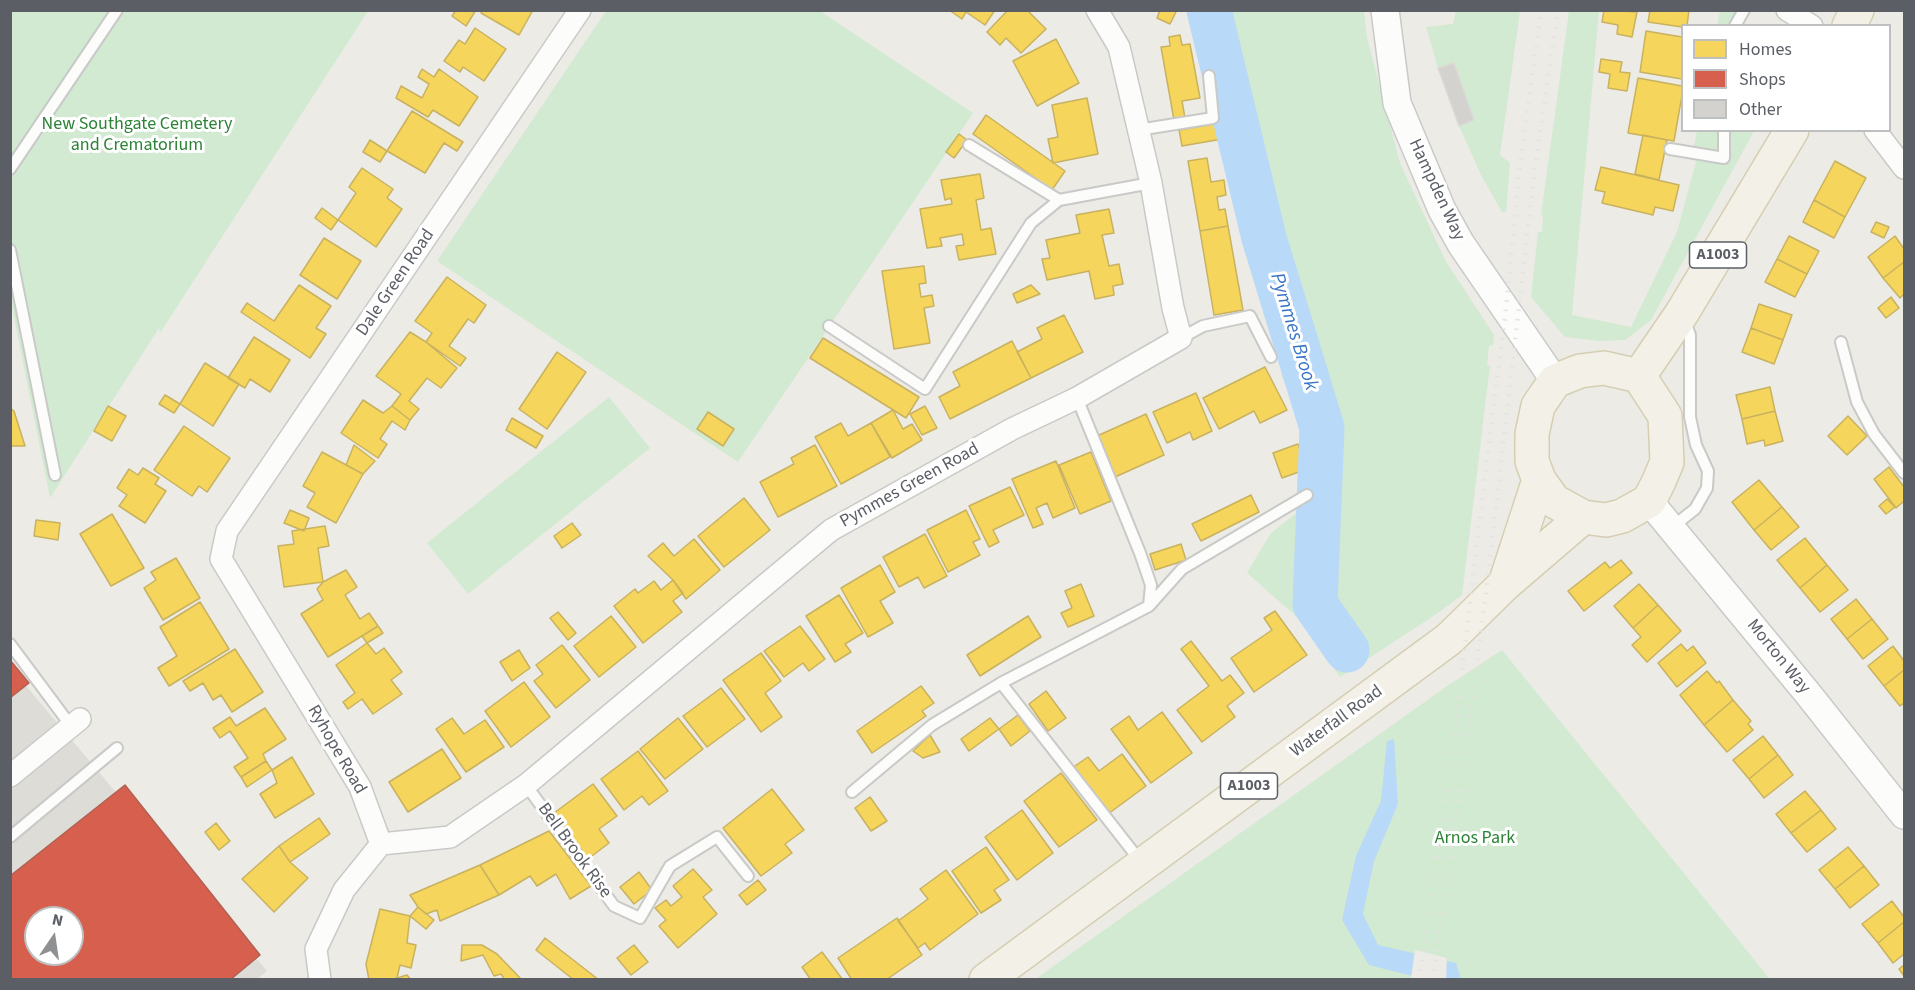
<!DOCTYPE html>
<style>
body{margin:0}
#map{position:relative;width:1915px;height:990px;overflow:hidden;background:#ecebe6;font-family:"Source Sans 3",sans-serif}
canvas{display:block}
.frame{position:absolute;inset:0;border:12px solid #5b5f65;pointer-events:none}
.legend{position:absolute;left:1681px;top:24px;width:210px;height:108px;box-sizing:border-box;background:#fff;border:2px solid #bdbfc1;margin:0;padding:8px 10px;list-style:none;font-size:18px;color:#5b5f65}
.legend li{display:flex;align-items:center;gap:12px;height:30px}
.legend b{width:30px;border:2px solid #bdbfc1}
.north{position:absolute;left:24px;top:906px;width:60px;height:60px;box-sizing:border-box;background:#fff;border:2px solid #bdbfc1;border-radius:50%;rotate:13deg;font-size:16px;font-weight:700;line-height:24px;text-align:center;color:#5b5f65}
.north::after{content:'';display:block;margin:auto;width:21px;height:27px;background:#8e9092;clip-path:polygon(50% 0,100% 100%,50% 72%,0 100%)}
</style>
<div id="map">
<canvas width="1915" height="990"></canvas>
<div class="frame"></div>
<ul class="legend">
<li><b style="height:16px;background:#f6d55c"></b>Homes</li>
<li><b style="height:16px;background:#d6604d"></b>Shops</li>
<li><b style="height:16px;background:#d3d2cf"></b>Other</li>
</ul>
<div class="north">N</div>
</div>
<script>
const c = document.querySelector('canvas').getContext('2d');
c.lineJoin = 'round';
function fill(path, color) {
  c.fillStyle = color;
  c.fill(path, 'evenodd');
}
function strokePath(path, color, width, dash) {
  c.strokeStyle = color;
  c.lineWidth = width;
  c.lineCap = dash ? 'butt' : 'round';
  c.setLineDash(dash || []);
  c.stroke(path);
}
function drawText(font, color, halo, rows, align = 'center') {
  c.font = font + ' "Source Sans 3",sans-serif';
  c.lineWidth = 6;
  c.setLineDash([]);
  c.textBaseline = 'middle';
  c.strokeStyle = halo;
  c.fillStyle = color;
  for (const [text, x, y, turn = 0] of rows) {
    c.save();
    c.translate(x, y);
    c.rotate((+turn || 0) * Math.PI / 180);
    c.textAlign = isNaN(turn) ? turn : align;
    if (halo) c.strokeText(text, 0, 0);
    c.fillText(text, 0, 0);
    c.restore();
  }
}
const industrial = new Path2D(`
 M10,667l257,304 -11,9 -245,-1zM36,918h36v36h-36z`);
const green = new Path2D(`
 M10,11h358l-208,322 -1,-5 -109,170 -39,-196z
 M606,11h214l153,102 -235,349 -301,-201z
 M1204,11h160l3,27 33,125 45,97 49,75 -1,10 -4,1 -2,19 3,1 -28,229 -27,20 -95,62 -43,-60 -50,-44 24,-40 62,-49 -51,-107 -13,-86z
 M1456,11h64l-20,144 10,8 -4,49h-4l-20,-35 -23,-51 15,-6 -20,-57 -16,5 -12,-41 27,-3z
 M1569,11h30l-27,304 59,12 46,-95 20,-74 30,5 3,-32h24l-103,189 -26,20 -26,1 -34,-4 -34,-40 7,-65h4l1,-16 -2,-1z
 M1720,11h18l-9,14 -12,1z
 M1697,131h24v21l-27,-6z
 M609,397l41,51 -182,146 -41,-51z
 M1502,650l268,329 -736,1 416,-296z`);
const water = new Path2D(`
 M1394,739l4,65 -24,57 -11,53 15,31 78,18 5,16h-36l-56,-14 -27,-45 14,-64 25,-55 6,-60z`);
const pier = new Path2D(`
 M1415,950l32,8 -1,21h-35z`);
const homes = new Path2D(`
 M456,10h20l-10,16 -14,-10z
 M483,10h50l-14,25 -38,-22z
 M949,10h46l-10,15 -19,-13 -4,7z
 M1008,10h19l19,19 -25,24 -15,-15 -6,7 -13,-13z
 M1160,10h17l-7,14 -13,-6z
 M1604,10l33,2 -5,25 -15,-3 1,-9 -16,-3z
 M1650,10h39l-2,16 -5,1 -34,-5z
 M475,28l31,21 -22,32 -21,-14 -3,5 -16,-11 15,-21 6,4z
 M1646,31l36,6v42l-42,-7z
 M1180,35l2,10 8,-1 10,54 -18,3 3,17 -11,2 -13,-73 9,-1 -1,-9z
 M1056,39l23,44 -42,23 -24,-45z
 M1601,59l21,3 -2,10 10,1 -3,18 -19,-3 2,-14 -11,-2z
 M422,69l12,8 5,-8 39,28 -19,29 -26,-16 -5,7 -32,-19 5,-12 21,12 7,-14 -11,-7z
 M1638,78l44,8v9l-8,46 -46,-8z
 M1087,98l11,56 -45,9 -5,-24 10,-2 -6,-32z
 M412,111l51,31 -6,9 -13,-8 -19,30 -38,-22z
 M986,115l79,56 -13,19 -79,-56z
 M1225,122l3,16 -46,8 -3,-16z
 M959,134l8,6 -13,18 -8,-6z
 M1643,135l24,5 -8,40 -24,-6z
 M370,140l17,11 -7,11 -17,-10z
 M1207,158l4,24 13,-2 2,15 -9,2 2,13 6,-1 3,17 -28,5 -12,-70z
 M1835,161l31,17 -21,39 -31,-17z
 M1601,167l78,18 -6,26 -18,-4 -2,8 -51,-12 3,-11 -10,-2z
 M362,168l31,21 -6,9 15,11 -26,38 -38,-27 18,-27 -7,-6z
 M980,174l4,24 -8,2 5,30 10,-2 5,26 -37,6 -3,-14 8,-1 -2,-11 -22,4 2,8 -15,2 -7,-39 32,-5 -1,-6 -6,2 -4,-20z
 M1814,200l31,17 -11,21 -31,-16z
 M322,208l16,12 -7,10 -16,-12z
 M1109,209l5,24 -12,2 7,31 10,-2 4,20 -10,2 1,9 -19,4 -6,-28 -42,9 -5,-21 8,-1 -4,-18 34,-7 -4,-18z
 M1876,222l13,5 -5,11 -13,-6z
 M1228,226l15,84 -29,5 -14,-84z
 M1789,236l30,15 -12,23 -30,-15z
 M1895,236l9,13v13l-21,16 -15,-21z
 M324,238l37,23 -24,38 -37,-24z
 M1777,259l30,15 -12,23 -30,-15z
 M1904,262v32l-4,4 -17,-20z
 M924,266l2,17 -7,1 2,13 11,-2 2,11 -10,2 6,35 -36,6 -12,-78z
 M447,277l39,28 -12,18 -6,-4 -19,27 17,12 -6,8 -34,-24 6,-9 -17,-12z
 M299,285l32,21 -15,22 10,6 -16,24 -69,-46 6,-9 27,18z
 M1031,285l9,9 -23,9 -4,-9z
 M1891,297l8,11 -13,10 -8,-10z
 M1759,304l33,11 -9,25 -32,-12z
 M1064,315l19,37 -52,26 -14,-26 25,-13 -5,-11z
 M1751,328l32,12 -9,24 -32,-12z
 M410,332l16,10 31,26 -16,20 -14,-10 -18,23 10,8 -9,11 -18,-14 9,-12 -25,-18z
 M254,337l36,23 -20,32 -20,-13 -5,9 -17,-10z
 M823,338l96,59 -13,21 -96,-60z
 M1012,341l19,37 -81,41 -11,-22 21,-11 -7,-14z
 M557,352l29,20 -39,57 -28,-20z
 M205,363l34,21 -26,42 -33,-22z
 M1265,367l22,43 -27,13 -6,-12 -35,18 -16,-31z
 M1770,387l5,24 -33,8 -6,-24z
 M1196,393l16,38 -19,9 -3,-8 -23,11 -14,-31z
 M165,395l15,9 -6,9 -15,-9z
 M363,400l20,13 9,-7 18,14 -5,10 -13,-9 -12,18 7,5 -9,14 -37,-25z
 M108,406l18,10 -14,25 -18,-10z
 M925,406l12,22 -15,7 -12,-21z
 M10,408l4,3 11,35h-15z
 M893,410l10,19 9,-5 10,16 -30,18 -21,-35z
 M1775,411l8,30 -18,5 -1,-6 -17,4 -5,-25z
 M708,412l26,17 -11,17 -26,-17z
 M1146,414l18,41 -49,22 -18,-41z
 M1848,416l19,20 -20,19 -19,-19z
 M512,418l31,18 -7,12 -30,-18z
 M841,423l7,13 23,-13 19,34 -49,27 -26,-47z
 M184,426l46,32 -23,34 -8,-6 -7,10 -38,-26z
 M1298,444l9,25 -25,9 -9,-25z
 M354,445l21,16 -12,13 -17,-9z
 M815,445l22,41 -59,31 -18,-35 34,-18 -3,-6z
 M322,452l41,22 -27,49 -29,-16 8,-14 -12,-7z
 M1091,452l20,49 -31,13 -21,-49z
 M1056,461l19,47 -22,10 -6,-15 -11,5 7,16 -10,4 -21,-49z
 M1889,467l15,20v14l-8,7 -22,-29z
 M143,468l16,10 -4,6 11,7 -21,32 -26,-17 8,-11 -10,-7 12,-19 9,6z
 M1759,480l23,27 -28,23 -22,-28z
 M1010,487l14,28 -31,15 6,12 -10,5 -20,-41z
 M1251,495l8,17 -58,29 -9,-17z
 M744,498l26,32 -46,37 -26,-31z
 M1887,499l8,8 -9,7 -7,-8z
 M1782,507l17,20 -28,23 -17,-20z
 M290,510l19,8 -5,13 -20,-8z
 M966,510l14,29 -7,3 7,13 -32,17 -21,-42z
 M112,514l32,54 -33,18 -31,-52z
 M36,520l24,3 -2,17 -24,-4z
 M572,523l9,12 -19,13 -8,-12z
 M325,526l4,20 -11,2 5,34 -39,5 -6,-41 16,-2 -2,-13z
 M925,534l22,42 -23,12 -6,-11 -19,10 -16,-30z
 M1805,538l22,27 -27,23 -23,-28z
 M694,539l26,31 -34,29 -13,-19 -25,-24 15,-13 11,13z
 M1181,544l5,16 -31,10 -5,-16z
 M176,558l24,40 -37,22 -19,-32 12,-8 -5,-8z
 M1621,560l11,13 -48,38 -16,-20 37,-29 5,6z
 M880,565l15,27 -15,9 13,22 -25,14 -27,-49z
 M1827,565l21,25 -28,22 -20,-24z
 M346,570l11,17 -12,8 15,24 9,-6 9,13 -50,31 -27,-43 22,-14 -6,-11 6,-7z
 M673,580l10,13 -10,8 9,11 -39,31 -29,-37 21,-17 3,4 16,-12 7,9z
 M1081,584l13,32 -26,11 -7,-14 11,-5 -7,-17z
 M1639,584l19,21 -25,23 -19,-22z
 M839,595l24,38 -18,11 6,8 -16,10 -29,-46z
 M1856,599l16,20 -25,20 -16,-20z
 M200,602l29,47 -60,37 -11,-18 19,-12 -17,-29z
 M1658,605l23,26 -34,31 -15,-17 9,-8 -8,-9z
 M1275,611l32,44 -53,37 -23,-34 41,-28 -8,-12z
 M558,612l18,21 -8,7 -18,-22z
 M611,616l25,31 -37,30 -25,-31z
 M1028,616l13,21 -61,39 -13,-21z
 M1872,619l16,20 -25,20 -16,-20z
 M378,626l5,7 -16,10 -5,-7z
 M800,626l25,33 -16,12 -6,-8 -19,14 -20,-26z
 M1191,641l31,40 8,-6 14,18 -17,13 8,11 -33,25 -25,-32 32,-24 -28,-37z
 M367,643l9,11 8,-6 18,24 -11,8 11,14 -29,20 -11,-15 -14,10 -5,-7 12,-9 -19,-28z
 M1681,644l6,7 6,-5 13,17 -29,24 -19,-24z
 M562,645l28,35 -34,28 -22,-27 9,-7 -7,-9z
 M1893,646l11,15v9l-20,16 -16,-20z
 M235,649l28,43 -31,20 -11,-17 -8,5 -10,-17 -13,8 -7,-10z
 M519,650l11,18 -18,13 -12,-19z
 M761,653l20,28 -16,12 17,24 -21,15 -38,-52z
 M1904,670v33l-4,3 -16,-20z
 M1707,671l10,12 2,-2 14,19 -29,25 -24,-30z
 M524,682l26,35 -39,30 -26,-36z
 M921,686l13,17 -12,8 4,5 -54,37 -15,-22z
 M721,688l24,31 -38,28 -24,-31z
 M1046,691l20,27 -18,13 -19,-27z
 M1733,700l18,21 -3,3 5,6 -26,22 -23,-27z
 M265,708l21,31 -23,15 3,7 -25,16 -7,-10 14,-9 -18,-27 -10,7 -7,-10 17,-11 6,9z
 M1162,712l30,41 -41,30 -40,-54 18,-13 9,14z
 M1018,715l12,16 -19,15 -12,-17z
 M452,718l12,16 21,-14 19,27 -38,25 -30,-43z
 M678,718l25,31 -38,30 -25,-30z
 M990,718l9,11 -30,22 -8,-12z
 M930,735l10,17 -17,6 -10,-7z
 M1763,736l15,19 -29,24 -16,-19z
 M442,749l19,29 -53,34 -19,-30z
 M638,751l30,40 -19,14 -7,-9 -18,14 -23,-31z
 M1122,754l24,32 -38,28 -36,-46 16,-11 11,14z
 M1778,755l15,20 -29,23 -15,-19z
 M292,757l22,37 -39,24 -15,-24 17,-11 -5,-13z
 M266,761l6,9 -25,17 -6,-10z
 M1061,773l36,47 -38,27 -35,-46z
 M593,784l24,32 -18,13 10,14 -21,16 -34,-46z
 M772,789l32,41 -19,14 7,9 -31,23 -38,-48z
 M1805,791l16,19 -30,23 -15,-19z
 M870,797l17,24 -16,10 -16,-23z
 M1022,810l31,43 -36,27 -32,-43z
 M1821,810l15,19 -29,23 -16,-19z
 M319,818l11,16 -40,28 -11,-16z
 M216,823l14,18 -11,9 -14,-18z
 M549,831l42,55 -21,13 -14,-25 -19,12 -7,-10 -31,19 -19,-30z
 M279,846l11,16 18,16 -34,34 -32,-33z
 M986,847l23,33 -15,10 7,10 -20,13 -29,-42z
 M1848,847l16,19 -29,23 -16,-19z
 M480,865l19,30 -59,26 -3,-11 -11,4 -8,-7 -8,-12z
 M1864,866l15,19 -29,23 -15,-19z
 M693,869l19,21 -9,7 14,17 -39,34 -19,-22 7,-6 -11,-12 11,-8 5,6 11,-9 -9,-11z
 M946,870l32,44 -48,36 -5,-7 -7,5 -20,-27 30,-22 -8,-10z
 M639,872l13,18 -18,14 -14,-17z
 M758,880l8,10 -19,15 -8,-10z
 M1892,901l12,16v5l-26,21 -16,-19z
 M418,907l16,13 -8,9 -16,-13z
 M380,909l30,7 -3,27 9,2 -5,23 -11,-3 -3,13 -4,2h-24l-3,-16z
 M897,918l25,37 -36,25h-34l-14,-22z
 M1904,922v32l-11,9 -15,-20z
 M545,938l54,42h-25l-38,-30z
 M462,945h20l15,9 25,26h-17l-4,-6 -7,2 -11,-21 -22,6z
 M634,945l14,17 -17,13 -14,-17z
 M822,952l21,28h-32l-9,-13z
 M1904,965v11l-5,-7z
 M407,975l4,5h-18l4,-2z`);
const shops = new Path2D(`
 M10,660l19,23 -19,15z
 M125,785l135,170 -30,25h-220v-104zM36,918h36v36h-36z`);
const river = new Path2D(`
 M1209,10l55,228 58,190 -7,176 32,46`);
const building = new Path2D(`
 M1454,63l20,57 -15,6 -21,-58z`);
const service = new Path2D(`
 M1735,26l9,-16
 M1138,130l75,-12 -4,-42
 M969,145l90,55
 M1670,149l54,9v-28
 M10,169l107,-159
 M10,250l45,225
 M829,326l96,63 106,-166 28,-23 92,-17
 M1181,338l22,-12 47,-10 21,41
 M1841,342l16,60 17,32 30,39
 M1671,528l24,-19 12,-21 1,-17 -12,-26 -6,-28v-82l-6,-16
 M1149,606l33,-37 125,-74
 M10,644l61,82
 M1001,683l140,179
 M526,785l88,121 26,12 30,-52 47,-29 31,39
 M852,792l80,-67 69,-42 148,-77 2,-21 -11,-32 -63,-155
 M10,837l107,-89`);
const minor = new Path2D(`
 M1787,10l25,16
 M1875,130l29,38
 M10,776l70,-57
 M381,844l69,-7 76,-52 305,-255 181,-101 65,-31 104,-60 -8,-30 -22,-125 -32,-136 -22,-37
 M320,980l-4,-31 28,-59 37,-46 -21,-57 -139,-228 6,-28 353,-521`);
const tertiary = new Path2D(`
 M1385,10l12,93 45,107 19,34 94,137
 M1649,501l160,194 95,120`);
const primary = new Path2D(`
 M1849,26l8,-16
 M1604,368l35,8 26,40 2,46 -8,19 -10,20 -27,15 -16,4 -23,-3 -29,-16 -15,-21 -7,-19v-27l6,-28 17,-25 25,-10z
 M1639,376l43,-63 110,-183
 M1505,584l34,-104
 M986,980l463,-341 56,-55 78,-67`);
const rail = new Path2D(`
 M1419,980l34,-234 38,-320 14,-108 15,-153 21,-155
 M1433,980l34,-234 24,-195 44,-384 23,-157`);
const shields = [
 [1718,255,57],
 [1249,786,57]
];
const shieldNames = [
 ["A1003",1718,255],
 ["A1003",1249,786]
];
const parkNames = [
 ["New Southgate Cemetery",137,125],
 ["and Crematorium",137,146],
 ["Arnos Park",1475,839]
];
const streetNames = [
 ["Hampden Way",1436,190,65],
 ["Dale Green Road",396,283,-56],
 ["Pymmes Green Road",910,486,-29],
 ["Morton Way",1778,657,51],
 ["Waterfall Road",1337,722,-36],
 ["Ryhope Road",336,750,60],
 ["Bell Brook Rise",574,851,54]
];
const waterNames = [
 ["Pymmes Brook",1293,332,73]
];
fill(industrial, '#dddcd7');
fill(green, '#d2ead1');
fill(water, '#b9d9f8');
fill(pier, '#ecebe6');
fill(homes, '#f6d55c');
strokePath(homes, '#c8b25f', 1.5);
fill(shops, '#d6604d');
strokePath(shops, '#b16054', 1.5);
strokePath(river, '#b9d9f8', 45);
fill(building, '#d3d2cf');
strokePath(building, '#dcdad6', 1.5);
strokePath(service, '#c9c9c8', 14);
strokePath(minor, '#c9c9c8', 24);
strokePath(tertiary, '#c9c9c8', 30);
strokePath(primary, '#d6ceb2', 36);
strokePath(service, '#fcfcfb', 10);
strokePath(minor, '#fcfcfb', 21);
strokePath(tertiary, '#fcfcfb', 27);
strokePath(primary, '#f3f1e7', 33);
strokePath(rail, '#e3e3e3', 4.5, [1.5, 8]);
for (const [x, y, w] of shields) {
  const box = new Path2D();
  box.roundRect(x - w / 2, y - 13, w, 26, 4.5);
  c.fillStyle = '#fff';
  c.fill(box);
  strokePath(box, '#5b5f65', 1.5);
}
drawText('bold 16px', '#5b5f65', null, shieldNames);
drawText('18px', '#2c8336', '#fff', parkNames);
drawText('18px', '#5b5f65', '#fff', streetNames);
drawText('italic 20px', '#3874c5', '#fff', waterNames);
</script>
